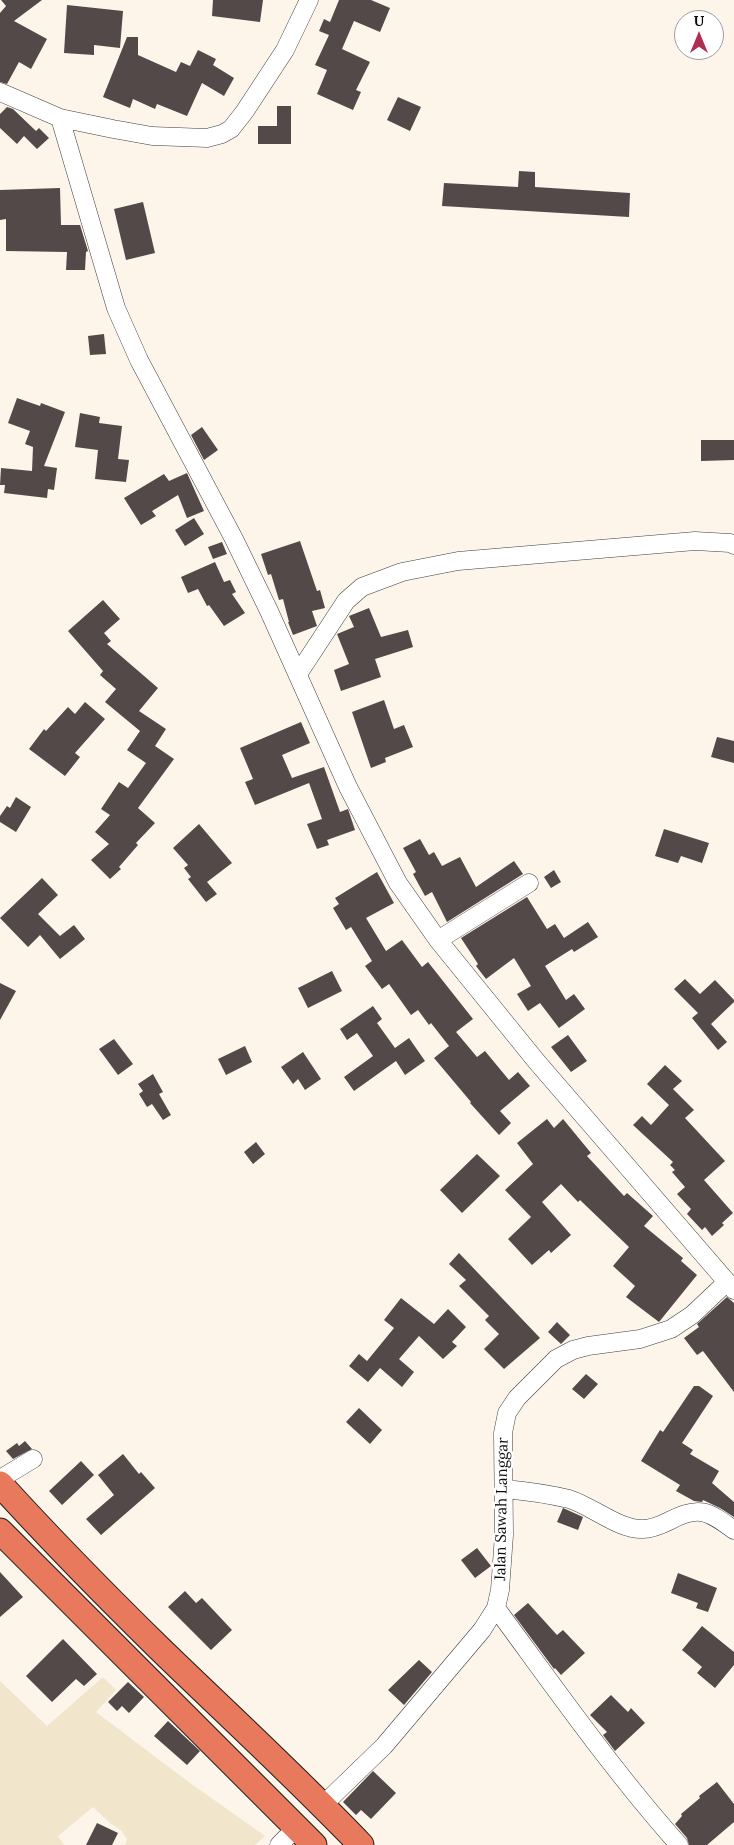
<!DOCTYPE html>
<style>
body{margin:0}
#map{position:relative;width:734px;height:1845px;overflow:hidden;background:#fdf5ea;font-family:Lora,serif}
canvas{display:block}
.north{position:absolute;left:674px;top:10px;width:50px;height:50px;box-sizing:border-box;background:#fff;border:1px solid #9d9d9d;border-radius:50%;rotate:0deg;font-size:14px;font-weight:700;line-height:20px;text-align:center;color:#0b0b0b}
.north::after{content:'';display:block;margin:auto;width:18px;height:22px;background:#af2e54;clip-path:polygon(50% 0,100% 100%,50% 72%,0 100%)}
</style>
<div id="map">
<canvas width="734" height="1845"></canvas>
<div class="north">U</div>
</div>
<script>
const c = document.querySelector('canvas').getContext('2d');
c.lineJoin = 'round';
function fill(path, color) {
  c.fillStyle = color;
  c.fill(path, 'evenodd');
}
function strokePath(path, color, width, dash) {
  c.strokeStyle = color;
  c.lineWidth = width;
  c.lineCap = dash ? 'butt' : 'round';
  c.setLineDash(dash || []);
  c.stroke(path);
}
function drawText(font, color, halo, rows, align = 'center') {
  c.font = font + ' Lora,serif';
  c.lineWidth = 5;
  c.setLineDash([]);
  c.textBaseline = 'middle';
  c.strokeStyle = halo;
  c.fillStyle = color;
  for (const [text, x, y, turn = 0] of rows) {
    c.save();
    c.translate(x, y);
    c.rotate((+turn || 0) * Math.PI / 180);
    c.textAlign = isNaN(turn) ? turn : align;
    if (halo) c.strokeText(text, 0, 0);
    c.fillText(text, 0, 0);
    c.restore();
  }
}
const farmland = new Path2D(`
 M103,1677l13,13 -20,22 90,68 79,56 -10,9h-130l2,-6 -6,-9 -11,-7 -17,-16 -35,29 6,9h-64v-164l47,45z`);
const building = new Path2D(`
 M1,0h41l-28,21 33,18 -16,30 -12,-7 -12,22 -7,-2v-69l6,-7z
 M213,0h50l-3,22 -48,-6z
 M339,0h32l19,8 -10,24 -26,-11 -12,28 28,13 -14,28 5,2 -8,18 -36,-16 10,-24 -12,-5 14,-30 -10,-4 5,-12 6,3z
 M67,5l56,6 -3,37 -26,-3v10l-30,-2z
 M127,37h11v18l38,17 5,-10 9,4 8,-16 18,9 -3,6 21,13 -10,18 -22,-13 -15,33 -30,-12 -2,5 -22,-10 -3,9 -27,-11z
 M398,97l23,10 -11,24 -23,-11z
 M277,106h14v38h-33v-18h19z
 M7,107l6,2 23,22 3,-3 10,10 -12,11 -13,-13 -7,8 -17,-16v-14z
 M519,171l16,1v15l95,6 -1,24 -187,-11 2,-23 74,4z
 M60,188l1,37h19l8,26 -2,1 -1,18h-19l1,-18 -61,-1v-32l-6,1v-30z
 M143,202l12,51 -29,7 -12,-51z
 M104,334l2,20 -16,1 -2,-19z
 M17,398l23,8 1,-3 24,9 -21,54 13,2 -3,22 -6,-1 -1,9 -43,-5 1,-8h-5l1,-17 31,3 1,-24 -8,-3 5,-13 -22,-8z
 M80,413l20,4 -1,6 23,3 -4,33 11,1 -3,22 -31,-3 3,-29 -23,-3z
 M202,427l16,23 -14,10 -13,-25z
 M701,440h33v20l-33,1z
 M187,473l17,38 -17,7 -9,-23 -26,16 4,5 -15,9 -17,-27 40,-24 5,7z
 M194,518l10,16 -19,12 -10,-16z
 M300,541l17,50 3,-1 5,18 -13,3 5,15 -24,9 -5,-13h1l-6,-23 -4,1 -8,-26 -3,1 -7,-21z
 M222,542l5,12 -14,5 -5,-12z
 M215,562l9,20 6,-2 6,12 -4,2 13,19 -21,13 -15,-21 -2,1 -9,-17 -10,4 -7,-16z
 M103,600l17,19 -16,14 7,8 -4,3 51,44 -19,23 27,18 -11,17 19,13 -36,49 17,15 -19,20 2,2 -19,22 2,2 -11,10 -19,-19 18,-16 -14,-12 15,-17 -9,-6 18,-27 9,6 18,-25 -19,-13 13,-19 -35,-29 11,-13 -16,-14 3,-4 -35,-40z
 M369,608l12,29 27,-7 5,17 -38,12 6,18 -40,14 -7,-21 15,-6 -12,-30 17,-7 -5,-11z
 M384,700l10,29 10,-4 9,22 -28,11 1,4 -15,6 -19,-56z
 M85,702l20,17 -30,34 5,4 -15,19 -36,-27 15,-20 2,2 22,-24 7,7z
 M301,722l9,21 -28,12 10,23 32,-11 16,45 8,-3 7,21 -28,10 2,5 -12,4 -10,-25 15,-5 -13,-36 -54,22 -10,-23 8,-3 -13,-31z
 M717,737l17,4v22l-23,-6z
 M16,797l15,10 -15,25 -16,-10v-6l7,-10 3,2z
 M199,824l33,39 -25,19 10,12 -11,8 -18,-23 3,-2 -7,-9 4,-3 -15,-17z
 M664,829l45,14 -7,20 -21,-7 -3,7 -23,-7z
 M420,839l9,16 5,-3 8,14 18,-9 16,30 38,-26 9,13 -76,48 -15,-30 -7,4 -12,-22 3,-2 -13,-24z
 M554,870l7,12 -10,6 -7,-11z
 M377,872l17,31 -28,15 20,33 16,-11 20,27 6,-5 45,57 -17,13 21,25 8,-6 24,29 9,-8 12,14 -30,25 11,12 -12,12 -29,-32 1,-1 -37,-44 15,-12 -18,-23 -2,2 -11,-15 -7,5 -22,-31 -7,5 -17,-23 7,-5 -21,-34 -5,3 -13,-22 6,-4 -4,-6z
 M42,878l16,17 -20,19 22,22 14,-11 11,14 -25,20 -20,-24 -12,12 -28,-29z
 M527,897l20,32 8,-5 9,14 24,-16 10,15 -24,15 -2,-3 -27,17 21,34 8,-6 11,15 -26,19 -19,-25 -12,8 -11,-17 14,-8 -17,-28 -28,21 -10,-13 2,-2 -17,-26z
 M332,971l10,20 -34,17 -10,-20z
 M685,979l15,15 15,-14 19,20v2l-23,22 16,18 -9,8 -26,-32 6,-5 -24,-24z
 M0,983l16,8 -16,29z
 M373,1006l9,13 -5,4 18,25 14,-10 16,23 -20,14 -9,-14 -42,30 -10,-14 29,-21 -16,-23 -10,7 -7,-11z
 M568,1035l19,26 -16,11 -20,-25z
 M114,1039l19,25 -15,11 -19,-26z
 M245,1046l7,16 -26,13 -8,-16z
 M303,1052l18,27 -16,11 -7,-11 -5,5 -12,-17z
 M665,1065l17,16 -9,8 21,21 -9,8 40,43 -21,19 29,33 -11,10 2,2 -12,11 -7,-9 -3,3 -15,-16 4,-5 -14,-15 8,-7 -13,-15 3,-2 -5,-5 3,-3 -40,-37 9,-9 9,9 18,-20 -22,-21z
 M153,1074l10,18 -4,2 12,21 -8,5 -11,-16 -5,3 -8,-13 4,-3 -5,-7z
 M547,1119l7,9 9,-9 28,34 -4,3 37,40 3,-3 26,23 -9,10 39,32 -2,3 16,14 -38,47 -33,-25 9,-11 -22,-20 16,-19 -49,-47 -2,2 -17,-18 -19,18 29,33 -20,18 -2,-3 -17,15 -24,-26 23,-22 -26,-27 28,-26 -16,-21z
 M256,1142l9,12 -12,10 -9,-12z
 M477,1154l23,22 -38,37 -22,-23z
 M459,1253l81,85 -36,31 -20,-20 15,-15 -14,-14 4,-4 -30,-30 7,-6 -17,-16z
 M727,1297l7,6v89l-31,-41 -6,4 -13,-17 15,-11 -2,-3z
 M401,1298l33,26 14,-15 18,18 -14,15 5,4 -14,13 -24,-23 -20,23 15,13 -12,15 -22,-19 -12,14 -19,-16 10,-12 8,7 27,-33 -10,-8z
 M557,1322l13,13 -9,9 -13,-12z
 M586,1374l12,10 -14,15 -12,-10z
 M694,1386h5l14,10 -31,47 11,7 -3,4 29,17 -7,12 22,19v15l-14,-9 -17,-8 -1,2 -8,-1 -18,-10 4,-6 -39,-24 19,-31 3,2z
 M359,1408l23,22 -12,14 -24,-22z
 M25,1441l7,8 -19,10 -7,-8 11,-8 2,3z
 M123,1454l16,20 2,-2 14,16 -54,47 -15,-16 28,-24 -16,-20z
 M81,1461l13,14 -32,30 -13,-14z
 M563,1508l20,9 -5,13 -21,-8z
 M477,1548l14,18 -16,12 -14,-18z
 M0,1572l23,25 -23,20z
 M678,1573l39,15 -9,24 -12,-4 2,-5 -27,-10z
 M185,1591l11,12 6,-5 30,32 -21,20 -43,-43z
 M528,1603l29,32 6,-5 22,23 -24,22 -6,-7 -1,1 -40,-54z
 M702,1626l32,26v13l-19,23 -18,-15 5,-6 -20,-17z
 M63,1639l34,35 -13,12 -8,-7 -24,23 -26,-26z
 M419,1660l13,12 -28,33 -16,-15z
 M128,1682l16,15 -15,16 -7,-7 -5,5 -9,-9z
 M611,1695l17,17 3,-4 14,15 -30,28 -12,-16 4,-3 -17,-17z
 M168,1721l32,30 -13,14 -33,-29z
 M373,1771l23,22 -25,26 -10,-9 -5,5 -13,-13z
 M717,1782l17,22v18l-27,23h-18l-2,-7 -12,-14 7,-8 -1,-2 19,-16 -1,-2z
 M97,1823l21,10 -6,12h-26z`);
const minor = new Path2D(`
 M0,92l60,26 53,11 39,7 55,2 15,-4 9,-5 14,-18 40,-61 24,-50
 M60,118l56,190 23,52 95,179 35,72 79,176 50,96 40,57 99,122 197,228
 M298,674l48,-73 16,-14 40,-15 56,-11 237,-20 35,2 4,2
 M438,940l91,-57
 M0,1479l33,-20
 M505,1489c21,2 43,5 64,10 23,7 50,31 74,30 9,0 18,-4 26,-8 30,-16 39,-10 65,9
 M496,1608c59,80 117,163 183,237
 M323,1805l61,-59 98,-116 14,-22 4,-18 4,-55 -1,-102 4,-20 10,-15 39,-39 17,-9 15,-4 52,-7 31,-10 21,-14 35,-33
 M279,1845l17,-17`);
const highway = new Path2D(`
 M0,1484c51,56 104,110 158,163 68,66 138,130 203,198
 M0,1531l314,314`);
const streetNames = [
 ["Jalan Sawah Langgar",502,1509,-89]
];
fill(farmland, '#f1e5cc');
fill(building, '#524948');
strokePath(minor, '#3e3e3e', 19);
strokePath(highway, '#1c1c1c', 27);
strokePath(minor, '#fff', 18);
strokePath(highway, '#e9795c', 25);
drawText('15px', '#0b0b0b', '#fff', streetNames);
</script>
